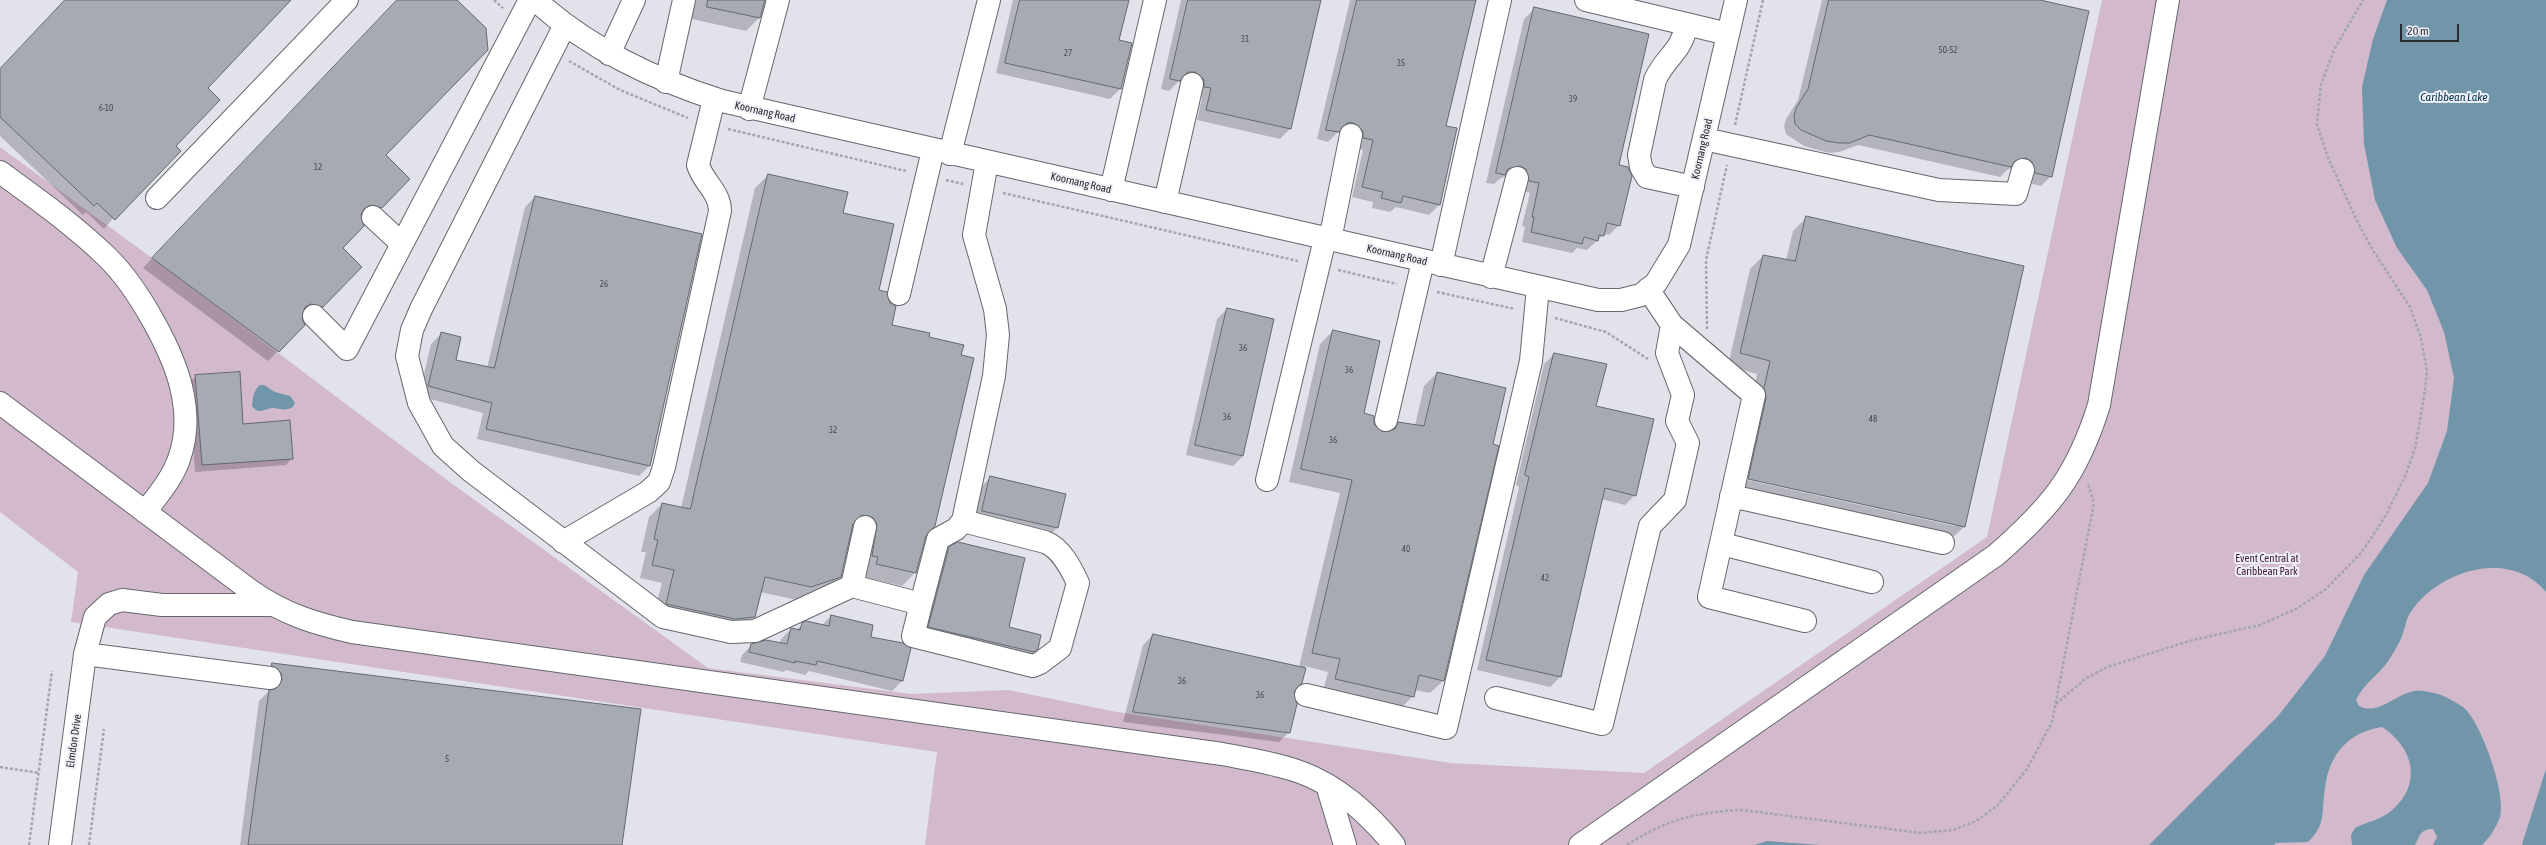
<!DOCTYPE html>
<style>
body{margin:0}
#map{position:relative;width:2546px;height:845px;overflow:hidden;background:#e2e2eb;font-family:"Asap Condensed",sans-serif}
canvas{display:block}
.scale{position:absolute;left:2400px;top:24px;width:59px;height:18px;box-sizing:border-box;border:2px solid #292a2d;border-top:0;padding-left:5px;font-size:12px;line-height:14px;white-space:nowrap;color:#292a2d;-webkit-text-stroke:3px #eff0f8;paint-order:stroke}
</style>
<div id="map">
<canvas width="2546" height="845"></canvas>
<div class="scale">20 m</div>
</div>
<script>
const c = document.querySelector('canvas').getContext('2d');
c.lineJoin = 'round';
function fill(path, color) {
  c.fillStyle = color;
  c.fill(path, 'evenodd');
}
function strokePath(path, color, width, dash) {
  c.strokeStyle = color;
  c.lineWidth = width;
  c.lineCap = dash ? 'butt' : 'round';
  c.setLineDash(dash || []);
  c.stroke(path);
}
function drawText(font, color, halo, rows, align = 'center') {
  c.font = font + ' "Asap Condensed",sans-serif';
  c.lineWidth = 4;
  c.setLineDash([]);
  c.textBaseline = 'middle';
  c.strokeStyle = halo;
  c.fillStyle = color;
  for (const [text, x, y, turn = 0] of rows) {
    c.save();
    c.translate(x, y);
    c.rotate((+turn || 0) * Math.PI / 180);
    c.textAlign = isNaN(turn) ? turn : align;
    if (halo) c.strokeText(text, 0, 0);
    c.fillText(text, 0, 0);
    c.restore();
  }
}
const green = new Path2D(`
 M2102,0h444v845h-1621l12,-93 -866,-130 7,-50 -78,-60v-365l152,111 295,222 261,188 203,26 97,-4 109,22 334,51 193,10 343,-236z`);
const water = new Path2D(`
 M2387,0h159v592c-36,-44 -108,-22 -136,21 -4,6 -5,16 -8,23 -3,8 -9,17 -13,24 -10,15 -25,23 -33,40l3,6c19,10 36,-12 56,-15 6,-1 20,2 26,4 7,3 16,8 22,12 18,14 44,88 37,110 -3,9 -11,22 -18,28h-49l4,-8 -4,-8c-13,0 -13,7 -18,16h-63l-1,-10 4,-7c11,-6 26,-8 36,-17 32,-27 23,-63 -9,-84 -34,5 -53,28 -57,61 -4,23 2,36 -17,54l-32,1 -2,2h-125l129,-129 47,-60 39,-81 64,-92 19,-52 7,-53 -10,-46 -17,-42 -30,-42 -22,-48 -11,-56 -2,-57 11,-48z
 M260,385h4l11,7 15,4 5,7 -2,4c-7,4 -12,2 -19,1 -10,0 -14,8 -22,-2 1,-9 1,-15 8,-21z
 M2546,769v76h-24l1,-4z
 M1767,841l53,4h-66z`);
const shadow = new Path2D(`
 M66,0h224l-84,88 -31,58 -71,83 -18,-17 -3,3 -83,-79v-66z
 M398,0h58l-71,155 24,24 -38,38 -11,-2 -19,33 20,19 -49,49 -10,-2 -1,5 3,6 -36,36 -125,-93z
 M683,0h81l-5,18 -13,13 -63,-14z
 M1013,0h115l-10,41 12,3 -10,45 -10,10 -114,-26z
 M1181,0h139l-30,129 -10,10 -83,-19 5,-22 -7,-2 -10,-14h-7l-9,9 -8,-2z
 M1350,0h125l-30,127 -6,78 -10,10 -33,-8 -6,5 -18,-4 1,-6 -21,-5 11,-47 -10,-2 -9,-16 -7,1 -9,9 -11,-3z
 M1822,0h213l16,176 -10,10 -16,-4 -9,-15 -9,3 -7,7 -142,-32 -19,7 -10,1 -25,-7 -18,-12 -2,-8 2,-7 12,-19z
 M1534,9l84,157 1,59 -10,10 -5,-1 -17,16 -10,-2 -5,5 -50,-11 3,-15 -3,-1 8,-33 -11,-3 -10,-15 -8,3 -7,6 -8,-1 38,-164z
 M768,175l74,38 36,78 13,34 34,210 -10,38 -13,13 -39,-9 -3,-47 -9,-2 -11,49 -13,13 -30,10 -37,-8 -5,24 -14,14 -88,-14 9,-33 -22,-5 6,-26h-5l8,-35 13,-13 19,4 74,-320z
 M535,197l166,38 -52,231 -10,10 -162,-37 6,-26 -64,-17 12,-52 10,-10 14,26 32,8 38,-161z
 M1806,218l217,49 -59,260 -14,13 -214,-48 21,-118 -29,-8 22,-97 13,-13 23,4 7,-29zM1743,477l212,47v2l-212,-47z
 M1227,309l16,147 -10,10 -47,-11 31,-136z
 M1333,331l30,82 20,20 8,-2 8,-8 16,3 9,-40 13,-13 55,72 -49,236 -13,12 -16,-3 -1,6 -13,13 -77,-18 5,-19 -23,-6 -4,17 -8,8 -4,41 -10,10 -156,-20 20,-77 10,-10 146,32 41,-174 -51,-11 31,-138z
 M1554,354l41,53 40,88 -10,10 -24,-6 -41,178 -10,10 -73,-17 42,-183 -3,-2 28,-121z
 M196,376l46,49 50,33 -6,7 -91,7 -6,-89z
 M991,477l74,17 -8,34 -10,10 -74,-17 8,-34z
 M949,548l58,80 30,21 -14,13 -107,-22 20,-78z
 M831,616l38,22 40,11 -7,32 -10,10 -83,-20 -4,4 -19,-5 -2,2 -44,-10 2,-7 10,-10 28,-1 1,-5 10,-10 5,1 7,-6 19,1z
 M272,664l349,181h-381l19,-144 10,-10h4l-1,-8 -10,-9z`);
const building = new Path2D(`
 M65,0h226l-83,88 12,12 -44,46 5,5 -66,69 -18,-17 -3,3 -94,-89v-48z
 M397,0h60l29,28 2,22 -102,105 24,24 -28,29 -12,-3 -6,4 -3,6 3,11 -21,22 19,19 -39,40 -12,-3 -6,3 -3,12 3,6 -26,27 -127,-94z
 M708,0h57l-5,18 -53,-11z
 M1020,0h109l-10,40 13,3 -11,46 -116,-26z
 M1188,0h133l-30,129 -85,-19 5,-22 -7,-1v-7l-9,-8h-7l-8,9 -10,-2z
 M1357,0h119l-30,126 11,2 -17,77 -37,-9 -2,7 -20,-5 2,-6 -21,-5 11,-47 -10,-2v-7l-9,-8h-7l-8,9 -13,-2z
 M1829,0h211l49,11 -37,166 -17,-4 -3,-11 -6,-4 -11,3 -4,6 -142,-32 -19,8h-11l-13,-2 -25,-11 -6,-6 -1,-8 2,-8 12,-19z
 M1534,7l115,27 -30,131 9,2 4,9 -12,50 -13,-3 -3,13 -5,-1 -1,6 -14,-4 -2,7 -51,-12 3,-15h-2l7,-34 -10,-2 -3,-12 -6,-3 -12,3 -3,6 -9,-2z
 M768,174l80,18 -5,21 51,11 -15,66 8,2 3,11 6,3 -4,19 38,8 -1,4 35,8 -3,10 13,3 -39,168 -9,10 -10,37 -40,-9 2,-7 -6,-1 5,-32 -4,-6 -11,-3 -9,9 -12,53 -30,10 -46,-10 -10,40 -20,2 -69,-15 8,-34 -22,-5 6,-25 -4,-1 8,-36 28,6z
 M535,196l167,38 -52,232 -164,-37 6,-26 -64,-17 13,-54 20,5 -5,23 38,8z
 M1806,216l218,50 -59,261 -217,-48 18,-81 -2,-10 6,-27 -30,-8 23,-98 32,6z
 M1227,308l47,11 -31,137 -48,-11z
 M1333,330l47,11 -16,72 10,3v8l9,8 12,-3 3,-7 26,4 13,-54 69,16 -13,56 6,2 -55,235 -25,-6 -5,22 -79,-18 5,-20 -28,-6 40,-173 -51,-11z
 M1554,353l53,11 -11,42 58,13 -18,77 -31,-8 -44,189 -75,-17 43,-183 -4,-2z
 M240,372l3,52 47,-4 3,39 -91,6 -7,-90z
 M990,476l76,18 -8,34 -76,-17z
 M958,542l67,16 -16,69 32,8 -3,14 -4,3 -106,-25 21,-80z
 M831,615l42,10 -2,12 32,6 8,5 -8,33 -86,-20 -1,4 -21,-4v2l-46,-11 2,-8 15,-4 21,4 4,-16 9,2 2,-7 4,-2 23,5z
 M1153,634l153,34 -4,15 -8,9 3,12 -7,29 -157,-21z
 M272,663l369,46 -19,136h-374l21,-155 6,-1 7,-9 -1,-7 -9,-7z`);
const path = new Path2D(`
 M494,0l9,8
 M569,61l51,29 68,28
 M1735,125l28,-125
 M728,129l178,42
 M946,180l17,4
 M1003,193l295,68
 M1338,270l59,14
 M1437,292l78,17
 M1555,318l51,14 42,27
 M1707,329l-1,-69 21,-95
 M2056,704l29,-25 22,-12 86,-27 67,-15 36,-16 30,-20 35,-36 24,-36 21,-43 9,-26 9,-51 3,-26 -6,-33 -11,-31 -36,-55 -16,-29 -30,-65 -11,-34 4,-40 13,-34 29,-50
 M0,767l39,6
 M29,845l23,-174
 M89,845l15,-116
 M1627,845c38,-25 69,-33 115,-35l179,23 32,-3 23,-9 21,-15 30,-37 25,-47 42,-219 -6,-19`);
const minor = new Path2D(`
 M535,0c55,49 118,79 187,101l876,199h23l20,-5 15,-12 23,-38 57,-245
 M1586,0l142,34
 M1687,24c-6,29 -22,33 -32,56l-16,75 2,12 6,10 46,10
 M565,25l-144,284 -9,21 -5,26 12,47 24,43 28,25 192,146 68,15 24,-1 97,-45 69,18 17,-65 18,-10 7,-8 31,-145 4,-41 -3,-26 -21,-74 13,-73
 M609,54l25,-54
 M666,82l18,-82
 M749,109l29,-109
 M1704,139l235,51 77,4 7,-24
 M950,154l39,-154
 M0,172c37,27 74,53 107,85 30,29 69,97 76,139 4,20 3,43 -4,63 -7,20 -21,36 -34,53
 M1111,190l44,-190
 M157,198l190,-198
 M1165,202l27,-118
 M373,217l29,27
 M1330,240l21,-105
 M1441,265l59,-265
 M1491,277l26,-99
 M1648,289l24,36 82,70 -45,202 96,24
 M899,294l34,-144
 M314,316l33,33 183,-349
 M0,403l251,188c33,23 62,32 101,41l870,122c26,5 53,9 78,18 37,13 70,43 94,73
 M1386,420l37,-159
 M1267,480l58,-241
 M1731,496l212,47
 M563,542l85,-50 11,-10 5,-15 56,-256c0,-19 -17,-29 -22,-46l16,-66
 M1722,544l150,38
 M852,586l13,-59
 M921,604l-8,32 120,30 7,-3 20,-15 18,-65c-7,-15 -17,-35 -33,-41l-82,-21
 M85,654l185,24
 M1306,695l140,33 85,-367 7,-74
 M1496,698l106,26 48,-198 25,-26 13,-57 -11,-22 6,-26 -16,-42 5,-28
 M1327,785l18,60
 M60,845l25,-191 10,-37 14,-13 13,-4 40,5h109
 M1580,845l416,-290c55,-48 81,-79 103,-150l69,-405`);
const numberNames = [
 ["31",1245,39],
 ["50-52",1948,50],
 ["27",1068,53],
 ["35",1401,63],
 ["39",1573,99],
 ["6-10",106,108],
 ["12",318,167],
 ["26",604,284],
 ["36",1243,348],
 ["36",1349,370],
 ["36",1227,417],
 ["48",1873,419],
 ["32",833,430],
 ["36",1333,440],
 ["40",1406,549],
 ["42",1545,578],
 ["36",1182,681],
 ["36",1260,695],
 ["5",447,759]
];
const streetNames = [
 ["Koornang Road",765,112,13],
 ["Koornang Road",1702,149,-77],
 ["Koornang Road",1081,183,13],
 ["Koornang Road",1397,255,13],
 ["Elmdon Drive",74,741,-82]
];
const parkNames = [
 ["Event Central at",2267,559],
 ["Caribbean Park",2267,572]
];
const waterNames = [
 ["Caribbean Lake",2454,97]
];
fill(green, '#d2bacc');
fill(water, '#7296a9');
fill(shadow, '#0003');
fill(building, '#a6abb2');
strokePath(building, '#64686f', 1);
strokePath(minor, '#66676e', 24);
strokePath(path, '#a5a5ac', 2.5, [3, 2]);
strokePath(minor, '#fff', 22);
drawText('9px', '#484a4e', null, numberNames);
drawText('11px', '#292a2d', '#eff0f8', streetNames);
drawText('11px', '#42193b', '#eff0f8', parkNames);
drawText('italic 12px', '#003247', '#eff0f8', waterNames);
</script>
